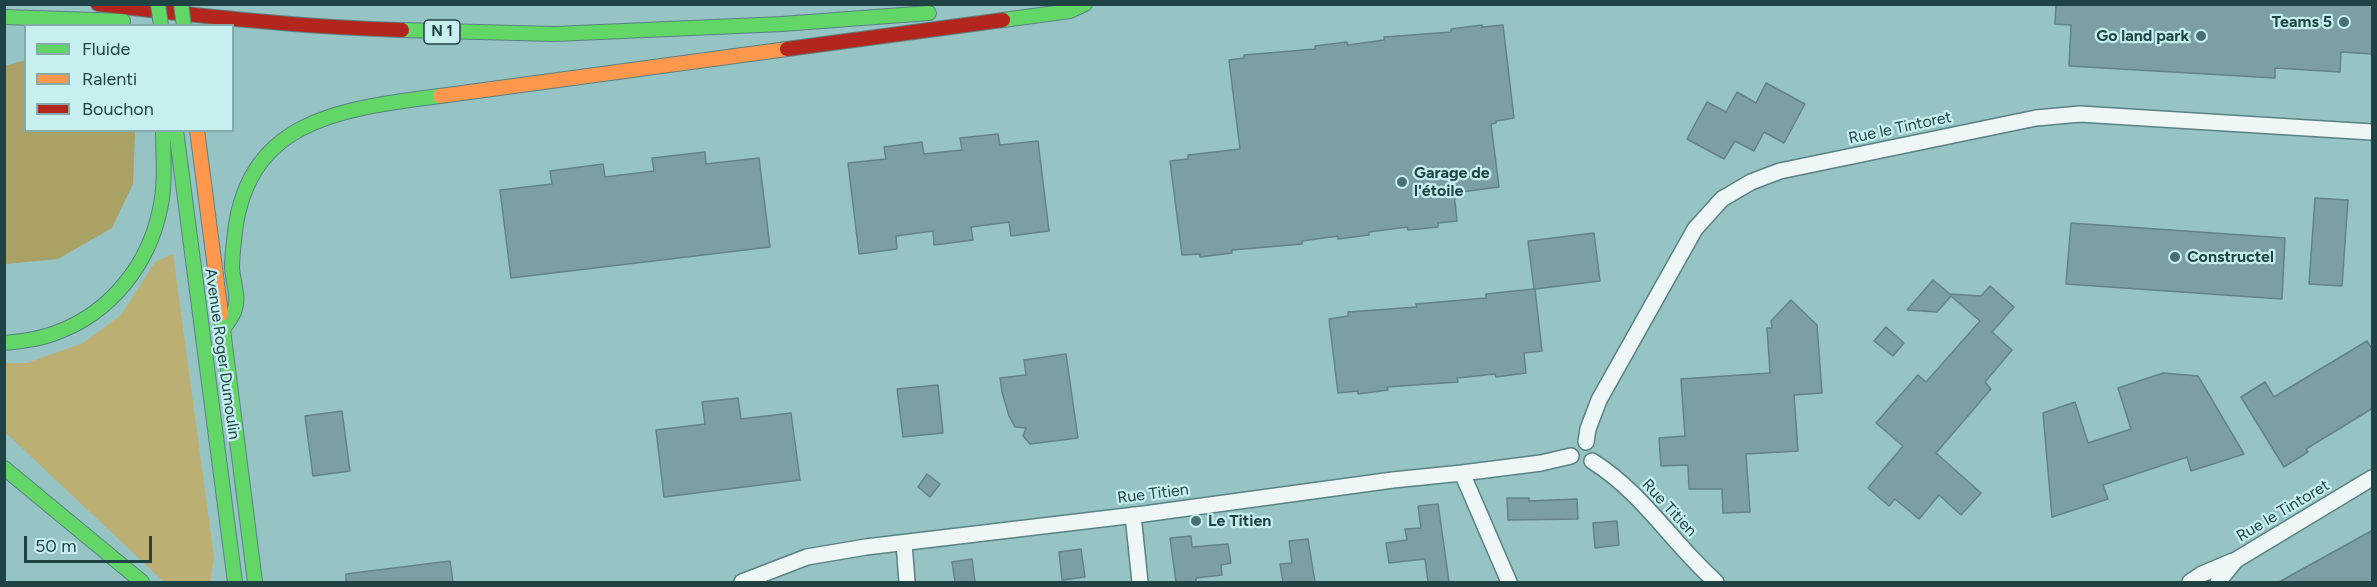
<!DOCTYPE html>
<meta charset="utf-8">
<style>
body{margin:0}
#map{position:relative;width:2377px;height:587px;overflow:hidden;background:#96c3c4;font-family:Figtree,sans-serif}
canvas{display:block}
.frame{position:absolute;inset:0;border:6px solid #1f4344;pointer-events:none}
.legend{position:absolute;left:24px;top:24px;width:210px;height:108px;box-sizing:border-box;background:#c7efef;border:2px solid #84aaab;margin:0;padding:8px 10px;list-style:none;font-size:18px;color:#1f4344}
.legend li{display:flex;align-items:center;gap:12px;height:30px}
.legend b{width:30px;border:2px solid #84aaab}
.scale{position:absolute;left:24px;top:536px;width:128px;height:27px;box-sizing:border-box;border:3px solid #1f4344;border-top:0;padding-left:8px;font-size:18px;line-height:21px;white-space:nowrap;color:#1f4344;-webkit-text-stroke:4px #c7efef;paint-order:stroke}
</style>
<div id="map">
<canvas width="2377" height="587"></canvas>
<div class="frame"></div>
<ul class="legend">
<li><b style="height:8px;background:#63d668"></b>Fluide</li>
<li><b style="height:8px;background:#ff974d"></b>Ralenti</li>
<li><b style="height:8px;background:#b3261e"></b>Bouchon</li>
</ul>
<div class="scale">50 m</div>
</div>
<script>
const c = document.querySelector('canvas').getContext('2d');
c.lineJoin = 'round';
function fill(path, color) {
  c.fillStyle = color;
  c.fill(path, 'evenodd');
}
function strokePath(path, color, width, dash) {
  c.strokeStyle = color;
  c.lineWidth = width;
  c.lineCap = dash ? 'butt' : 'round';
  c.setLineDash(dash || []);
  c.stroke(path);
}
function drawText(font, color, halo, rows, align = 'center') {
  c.font = font + ' Figtree,sans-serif';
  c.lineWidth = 4.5;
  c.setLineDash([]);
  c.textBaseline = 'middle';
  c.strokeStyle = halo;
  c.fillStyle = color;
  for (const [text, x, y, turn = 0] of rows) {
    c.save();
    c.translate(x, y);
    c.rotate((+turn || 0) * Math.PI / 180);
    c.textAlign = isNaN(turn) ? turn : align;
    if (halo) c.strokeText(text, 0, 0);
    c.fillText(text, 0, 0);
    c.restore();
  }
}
const green = new Path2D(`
 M173,254l41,304 -4,24h-46l-159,-150 -1,-69h23l56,-20 38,-28 34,-53z`);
const forest = new Path2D(`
 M25,60l1,70 109,1 -2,53 -21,44 -54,31 -53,5v-198z`);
const building = new Path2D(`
 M2056,4h317v50l-32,-2 -1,20 -65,-4v10l-206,-12 2,-41 -16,-1z
 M1482,25v2l21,-2 11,93 -18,3v2l-5,1 8,63 -45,6 3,28 -19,2v4l-30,3 -1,-3 -38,5v3l-31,4v-3l-36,5v3l-70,6v3l-32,4v-3l-18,1 -12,-94 18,-2v-4l52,-6 -11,-89 15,-2v-3l71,-6v-3l32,-4 1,3 36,-5v-3l67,-5v-3z
 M1766,83l39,21 -21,39 -20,-11 -10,19 -19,-10 -11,18 -37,-20 20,-37 19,10 11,-20 19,11z
 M998,134l2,11 38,-4 11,90 -38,5 -2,-14 -38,5 2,13 -39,5 -1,-14 -37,5 1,13 -38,5 -11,-91 38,-4 -2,-12 38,-5 2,12 38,-4 -2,-12z
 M705,152l1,12 53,-6 11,89 -259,31 -11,-88 52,-6 -2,-13 53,-7 2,13 49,-6 -2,-13z
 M2315,198l33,2 -6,86 -33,-2z
 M2071,223l214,15 -3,61 -216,-15z
 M1594,233l6,48 -65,8 7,62 -18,2 2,20 -30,4 -1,-3 -38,4 1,4 -71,5 1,3 -30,4v-3l-20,2 -9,-74 19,-3v-4l69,-5 -1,-3 70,-6v-4l48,-5 -6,-48z
 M1933,280l17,14 31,2 9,-10 24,21 -22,25 20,18 -27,32 6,7 -55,64 45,40 -20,22 -22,-20 -20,24 -24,-20 -6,7 -21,-18 35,-42 -27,-23 42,-48 8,7 54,-61 -29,-25 -14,16 -30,-2z
 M1791,300l26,25 5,68 -28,2 4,56 -52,3 4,58 -27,1 -1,-24h-33l-1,-24 -27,1 -2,-28 26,-2 -4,-57 89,-6 -3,-45h5l-1,-7z
 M1886,327l18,16 -11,13 -19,-15z
 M2367,341l6,9v58l-67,41 2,3 -24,15 -43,-70 24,-15 9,15z
 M1066,354l12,84 -48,6 -7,-8 3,-8 -11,-1 -6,-11 -7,-24 -2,-14 26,-3 -2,-15z
 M2163,373l35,3 46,78 -53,17 -4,-14 -84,28 5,14 -56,18 -9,-104 32,-11 13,41 43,-14 -13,-41z
 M938,385l5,48 -40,4 -6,-48z
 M738,398l3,21 50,-6 9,67 -136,17 -8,-67 49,-6 -3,-22z
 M342,411l8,60 -37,5 -8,-60z
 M927,474l13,10 -10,13 -12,-10z
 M1507,498h22v3l48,-2 1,20 -70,1z
 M1438,504l6,42 5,36h-21l-3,-23 -36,4 -3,-20 21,-3 -2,-11 16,-1 -3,-22z
 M1617,521l2,24 -24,3 -2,-25z
 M2373,530v52h-94z
 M1191,536l1,11 36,-3 3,19 -10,2 1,10 -26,3v4h-20l-6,-44z
 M1308,539l7,43h-32l-3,-18 12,-1 -3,-22z
 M1081,549l4,28 -23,3 -3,-28z
 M972,559l3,23h-20l-3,-20z
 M450,561l3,21h-107v-8z`);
const street = new Path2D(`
 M1586,442l2,-13 11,-29 96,-171 27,-30 29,-17 29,-11 256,-53 44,-4 292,18
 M1592,461c50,31 81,83 124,121
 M1462,473l47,109
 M1133,515l7,67
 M904,543l3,39
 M742,582l65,-25 59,-10 278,-33 249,-34 69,-7 79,-10 30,-7
 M2190,582l12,-8 31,-13
 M2218,582l18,-22 136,-82`);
const fast = new Path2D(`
 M4,17l119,4
 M1003,20l67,-9 15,-7
 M402,30l153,4 227,-10 147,-11
 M176,130l59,452
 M221,314l34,268
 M223,329c4,-6 10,-12 12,-20 4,-12 -2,-28 -3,-41 0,-9 1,-18 2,-27 10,-122 106,-132 206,-145
 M4,343c18,-2 37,-4 54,-11 53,-20 91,-68 102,-123 6,-26 3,-53 3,-79
 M4,468l138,114`);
const slow = new Path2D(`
 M440,96l347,-47
 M197,130l24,184`);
const jam = new Path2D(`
 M98,4c102,12 202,23 304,26
 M787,49l216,-29`);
const fastBridge = new Path2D(`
 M158,4l3,22
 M181,4l3,22`);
const markers = [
 [2344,22,6,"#497071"],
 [2201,36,6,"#497071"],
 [1402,182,6,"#497071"],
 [2175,257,6,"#497071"],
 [1196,521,6,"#497071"]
];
const shields = [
 [442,32,36]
];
const shieldNames = [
 ["N 1",442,32]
];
const poiNames = [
 ["Teams 5",2332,22,"right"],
 ["Go land park",2189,36,"right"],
 ["Garage de",1414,173],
 ["l'étoile",1414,191],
 ["Constructel",2187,257],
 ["Le Titien",1208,521]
];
const streetNames = [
 ["Rue le Tintoret",1900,128,-12],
 ["Avenue Roger Dumoulin",222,354,82],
 ["Rue Titien",1153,494,-7],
 ["Rue Titien",1669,508,47],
 ["Rue le Tintoret",2283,511,-31]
];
fill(green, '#bcaf73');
fill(forest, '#aaa167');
fill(building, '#7c9fa3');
strokePath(building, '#638386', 1.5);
strokePath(street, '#598283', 18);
strokePath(fast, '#598283', 16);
strokePath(slow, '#598283', 16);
strokePath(jam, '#598283', 16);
strokePath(street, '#eff6f6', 15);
strokePath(fast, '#63d668', 14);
strokePath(slow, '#ff974d', 14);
strokePath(jam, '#b3261e', 14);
strokePath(fastBridge, '#598283', 16, []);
strokePath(fastBridge, '#63d668', 14);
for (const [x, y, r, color] of markers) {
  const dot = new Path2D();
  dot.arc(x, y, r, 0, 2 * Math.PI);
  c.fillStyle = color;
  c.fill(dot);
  strokePath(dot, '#c7efef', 2);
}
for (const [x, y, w] of shields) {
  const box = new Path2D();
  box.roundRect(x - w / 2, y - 12, w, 24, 4.5);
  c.fillStyle = '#c7efef';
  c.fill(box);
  strokePath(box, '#1f4344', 1.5);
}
drawText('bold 15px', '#1f4344', null, shieldNames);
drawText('bold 16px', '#1f4344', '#c7efef', poiNames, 'left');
drawText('16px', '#1f4344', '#c7efef', streetNames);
</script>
